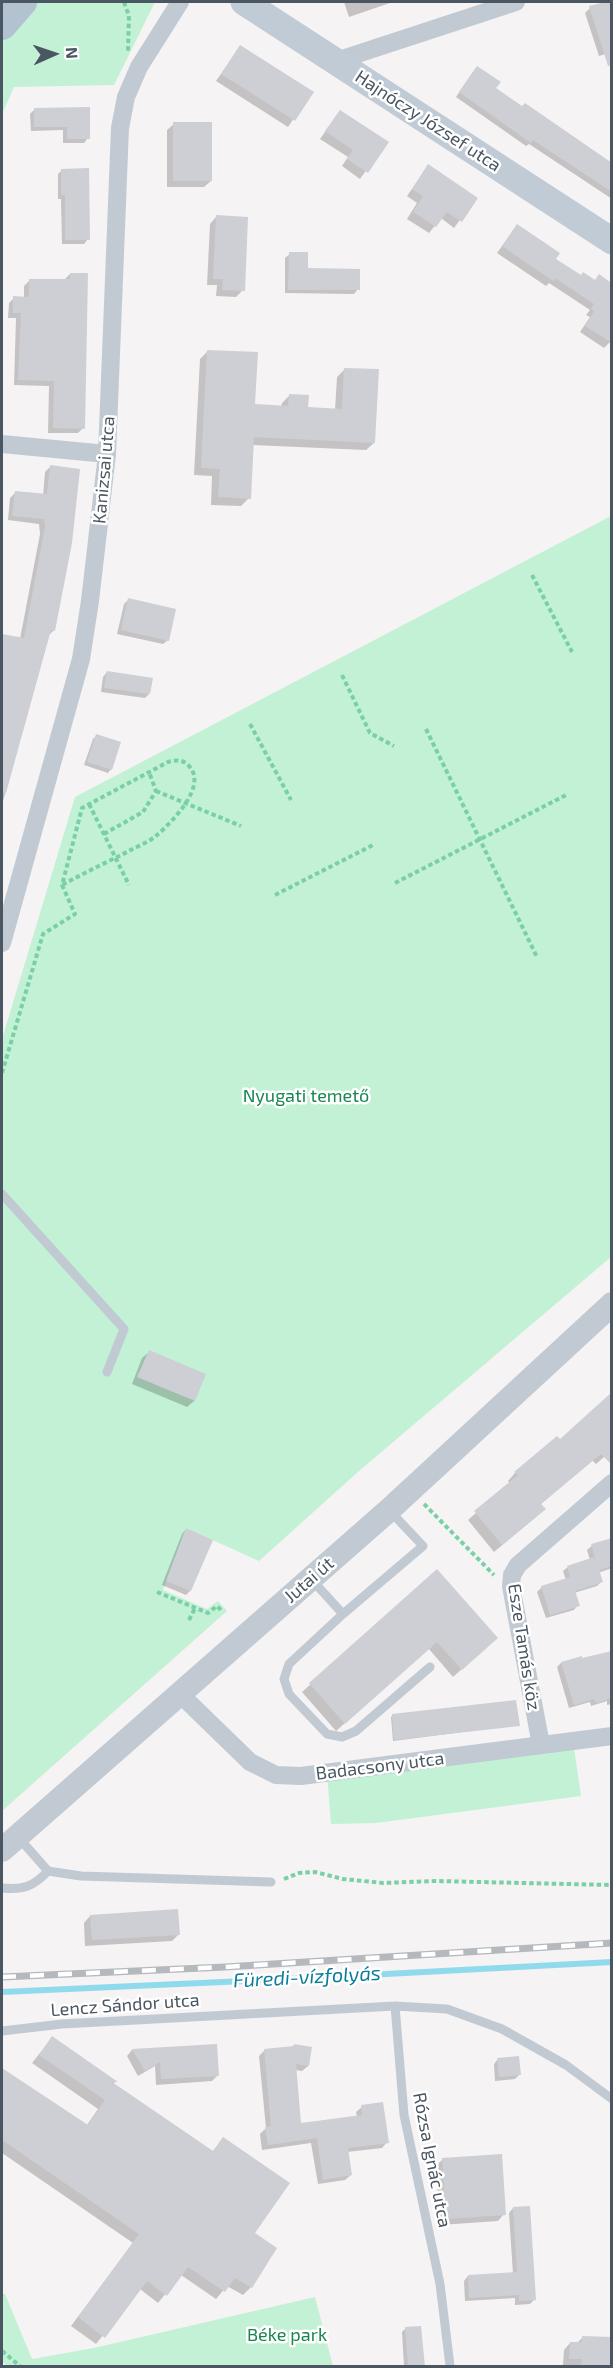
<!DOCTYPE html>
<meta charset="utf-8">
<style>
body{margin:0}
#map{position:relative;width:613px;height:2368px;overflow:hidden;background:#f5f3f3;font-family:"Exo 2",sans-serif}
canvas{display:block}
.frame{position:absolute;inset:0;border:3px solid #4a5661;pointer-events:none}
.north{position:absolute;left:24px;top:24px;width:60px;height:60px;-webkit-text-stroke:4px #fff;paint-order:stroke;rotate:87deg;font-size:16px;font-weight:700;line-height:24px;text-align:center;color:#4a5661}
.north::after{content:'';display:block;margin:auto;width:21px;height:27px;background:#4a5661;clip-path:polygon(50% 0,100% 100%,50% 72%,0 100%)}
</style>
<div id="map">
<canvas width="613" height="2368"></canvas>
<div class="frame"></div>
<div class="north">N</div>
</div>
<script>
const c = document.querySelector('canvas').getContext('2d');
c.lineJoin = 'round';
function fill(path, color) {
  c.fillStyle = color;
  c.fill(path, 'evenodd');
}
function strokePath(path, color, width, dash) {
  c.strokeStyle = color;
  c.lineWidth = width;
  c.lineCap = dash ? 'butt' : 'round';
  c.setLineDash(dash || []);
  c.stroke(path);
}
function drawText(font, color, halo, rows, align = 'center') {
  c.font = font + ' "Exo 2",sans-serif';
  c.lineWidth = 5;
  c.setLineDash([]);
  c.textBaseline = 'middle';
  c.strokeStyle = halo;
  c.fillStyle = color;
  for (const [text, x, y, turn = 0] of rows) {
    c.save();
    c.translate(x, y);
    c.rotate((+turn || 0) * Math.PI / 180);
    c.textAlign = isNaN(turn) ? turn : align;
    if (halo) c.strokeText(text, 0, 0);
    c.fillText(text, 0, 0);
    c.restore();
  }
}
const green = new Path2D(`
 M2,2h153l-41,83 -100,2 -12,27z
 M611,516v741l-252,214 -100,90 -73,-33 -23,62 44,19 11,-8 9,10 -225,200v-772l73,-242z
 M573,1741l8,55 -205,27 -45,1 -4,-51z
 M2,2294h3l27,65 62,-11 221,-51 18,69h-325l-6,-4z`);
const shadow = new Path2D(`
 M344,2h49l-44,15z
 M612,2v50l-13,4 -14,-43 5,-5z
 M240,47l72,45 -24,35 -72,-46z
 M473,72l21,17 118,75v35l-83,-55 -3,2 -70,-49z
 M35,109l53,29 -4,5h-21v-13l-32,1 -1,-17z
 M340,111l46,32 -26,36 -18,-13 6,-9 -28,-18z
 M174,124l37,57 -7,6h-37v-57z
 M428,166l48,32 -22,30 -13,-10 -12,15 -22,-14 10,-16 -10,-7z
 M62,170l26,69 -4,5h-22l-1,-45h-3v-25z
 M216,217l27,73 -7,7 -20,-1 1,-11h-10l3,-61z
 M517,226l37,33 27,18 13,5 18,58 -8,8 -24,-16 10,-15 -4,-2 4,-5 -41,-27 -3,3 -49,-33z
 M290,254l17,15 51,20 -4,5 -69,-1v-35z
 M70,274l13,154 -5,5h-30l1,-47 -35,-1 2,-67h-8l1,-15 5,-5h10v-12l6,-6 35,-1z
 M207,352l47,54 27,1 1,-4 7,-7 18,12 28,2 2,-33 8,-8 29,74 -8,7 -114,-5 -3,53 -8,8 -30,-1 1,-29 -18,-1 6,-116z
 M50,467l4,163 -6,6 -46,169v-170l18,4 20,-105 -1,-10 -31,-4 2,-22 5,-5 28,3 2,-24z
 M129,599l39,41 -5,4 -46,-10 7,-30z
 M107,672l42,22 -4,4 -44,-6 2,-15z
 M96,736l15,33 -3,4 -24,-8 9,-26z
 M149,1352l55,23 -10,26 -7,6 -55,-23 10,-26z
 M557,1439l55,11 -16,14 -4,-4 -52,45 -4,12 -42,35 -26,-32 42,-37 -2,-2 7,-8z
 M186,1529l4,62 -4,4 -24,-10 20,-51z
 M612,1539v29l-14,5 3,9 -4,4 -23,7 4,12 -4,5 -28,8 -9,-26 5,-5 24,-7 -3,-9 5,-4 22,-7 -3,-10 5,-4z
 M437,1571l51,74 -35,32 -24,-28 -93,82 -34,-39z
 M612,1653v51l-5,1v-4l-16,5 -1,-4 -21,6 -12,-41 4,-4z
 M393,1715l125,10 -125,16 -2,-24z
 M90,1916l89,18 -7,7 -87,5 -1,-23z
 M52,2038l63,44 -2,2 99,68 12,-14 29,96 -2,53 -8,8 -16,-9 -11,13 -35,-24 -23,28 -18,-14 -44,55 -25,-18 62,-83 -131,-90v-83l85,55 11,-16 -66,-46z
 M294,2045l14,21 -6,5 -7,-1 5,55 57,-8 -1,-5 6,-5 25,35 -5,6 -35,4 4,23 -6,5 -27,4 -7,-41 -49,7 -2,-16 6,-6 -7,-72 6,-6 27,-3z
 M216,2046l1,30 -5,5 -56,4 -1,-19 -17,10 -11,-20 5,-6z
 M498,2059l21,16 -4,4 -20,2 -1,-17z
 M443,2159l61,55 -6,7 -58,4 -4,-59z
 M513,2208l21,92 -4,4 -15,1v-7l-50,3 -1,-20 4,-5 45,-2 -4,-61z
 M406,2328l18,38h-20l-2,-34z
 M583,2337l29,29 -49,-1 1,-15 6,-7h7z`);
const stream = new Path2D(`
 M2,1992l309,-14 301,-16`);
const building = new Path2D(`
 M605,2h7v63l-4,1 -19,-60z
 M240,45l74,47 -19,29 -74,-47z
 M477,66l24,16 -5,6 26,18 3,-3 87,60v29l-79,-52 -2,3 -72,-51z
 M90,107v32h-23v-12h-33v-19z
 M340,110l49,32 -21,31 -21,-14 6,-9 -28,-19z
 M173,122h39v59h-39z
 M428,164l50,34 -16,24 -15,-10 -11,15 -23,-15 10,-16 -11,-7z
 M89,168l1,72h-25v-45h-4v-26z
 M216,215l32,2 -3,74 -23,-1 1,-11h-10z
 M517,224l43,29 -4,6 25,16 2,-3 12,8 4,-6 11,8 2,-2v63l-27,-17 9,-15 -3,-2 3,-5 -39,-26 -2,3 -51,-35z
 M289,252h19v16l52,1v21h-72z
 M70,273h18l-3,156 -32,-1 1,-47 -36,-1 3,-67h-8v-17l16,1v-18h41z
 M207,350l51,2 -3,52 33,2 1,-12 20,1 -1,12 34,2 2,-41 35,1 -4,74 -121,-6 -3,62 -33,-2 2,-28 -19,-1z
 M50,465l30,4 -8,74 -17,88 -4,-1 -45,163h-4v-159l22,4 21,-111 -1,-8 -32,-3 3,-25 32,3z
 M128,598l48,11 -7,32 -48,-11z
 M107,671l46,7 -3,16 -46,-6z
 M96,734l25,8 -9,28 -25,-8z
 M149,1350l57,24 -11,27 -58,-24z
 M612,1392v73l-11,-11 -60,50 5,5 -44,36 -28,-34 44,-36 -4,-3 43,-36 3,3z
 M186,1528l27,12 -22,51 -25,-10z
 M612,1538v28l-13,4 4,12 -28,9 5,15 -30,9 -9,-29 29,-9 -3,-11 27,-9 3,8 -6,-21z
 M437,1569l61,69 -36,32 -25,-28 -92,82 -36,-41z
 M612,1651v47l-16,5 -2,-4 -20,6 -13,-43 21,-6v2z
 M516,1700l4,26 -126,14 -2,-26z
 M178,1909l2,26 -88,5 -2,-25z
 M52,2036l66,46h-6l101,69 10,-14 67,46 -35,50 22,15 -25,40 -17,-10 -10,14 -37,-25 -21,29 -20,-15 -42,57 -27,-21 61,-83 -137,-94v-72l86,57 17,-25 -66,-45z
 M217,2044l2,32 -58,3 -1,-17 -15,9 -13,-22z
 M294,2044l18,3 -3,19 -13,-2 5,59 61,-8 -1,-10 22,-3 6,41 -41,5 4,27 -29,5 -6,-42 -49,7 -3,-18 6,-1 -7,-77 30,-3z
 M519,2056l2,19 -22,2 -2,-19z
 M502,2154l4,61 -60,4 -4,-61z
 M530,2206l6,94 -17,1v-6l-50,3 -1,-23 49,-3 -4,-65z
 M421,2326l4,41h-17l-3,-40z
 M582,2336l30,1v30h-31l1,-8h-13l1,-17h12z`);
const path = new Path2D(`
 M124,2l5,14 -1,35
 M532,575l40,77
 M342,675l28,58 24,13
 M250,724l41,76
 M426,729l111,228
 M156,791l85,35
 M89,804l40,81
 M104,834l39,-22 13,-21 -7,-19
 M395,883l173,-89
 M275,895l100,-51
 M2,1073l41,-139 32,-20 -13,-29 20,-77 86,-46c7,-2 15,-3 21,4 19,20 -17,56 -32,69 -8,7 -19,11 -28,16 -22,11 -45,22 -67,34
 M424,1504l70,71
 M157,1592l51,21 9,-7 5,5
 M189,1620l6,-12
 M284,1879l15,-6 16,-1 28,7 40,4 52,-2 177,4
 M2,2351l18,15`);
const service = new Path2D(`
 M2,1194l122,135 -17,43
 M312,1580l31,34 80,-68 -33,-35
 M343,1614l-54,50 -5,15 5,15 38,40 15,3 14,-6 74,-64
 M48,1871l33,5 190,6
 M2,1888c21,2 31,-1 46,-17l-29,-33
 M395,2006l9,109 36,169 10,82
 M2,2031l60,-7 333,-18 52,3 55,20 64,36 46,34`);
const minor = new Path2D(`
 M336,61l180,-59
 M2,444l105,10
 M2,943l79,-284 9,-58 17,-147 13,-326 6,-31 13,-30 41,-65
 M179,1693l71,69 26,13 25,1 311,-40
 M541,1745l-30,-159 1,-11 6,-10 94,-82`);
const tertiary = new Path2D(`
 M2,1850l387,-340 223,-206`);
const secondary = new Path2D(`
 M244,2l368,239`);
const primary = new Path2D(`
 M2,25l20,-23`);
const rail = new Path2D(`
 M2,1977l223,-10 387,-24`);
const streetNames = [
 ["Hajnóczy József utca",428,121,33],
 ["Kanizsai utca",104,470,-85],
 ["Jutai út",309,1580,-41],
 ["Esze Tamás köz",524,1647,81],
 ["Badacsony utca",380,1766,-7],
 ["Lencz Sándor utca",125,2005,-4],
 ["Rózsa Ignác utca",432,2160,79]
];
const parkNames = [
 ["Nyugati temető",306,1096],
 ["Béke park",287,2335]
];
const waterNames = [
 ["Füredi-vízfolyás",307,1977,-3]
];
fill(green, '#c3f1d5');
fill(shadow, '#0003');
strokePath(stream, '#90daee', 6);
fill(building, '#cdcfd5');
strokePath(path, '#7ad0a6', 4, [4.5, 3]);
strokePath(service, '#c1cad2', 9);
strokePath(minor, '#c1cad2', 18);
strokePath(tertiary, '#c1cad2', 24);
strokePath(secondary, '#c1cbd6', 27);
strokePath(primary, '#b3c2d1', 30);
strokePath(rail, '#b5b8bd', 7);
strokePath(rail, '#fff', 4.5, [14]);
drawText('18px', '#4a5661', '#fff', streetNames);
drawText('18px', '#17864f', '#fff', parkNames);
drawText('italic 20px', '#0c7c9b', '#fff', waterNames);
</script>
